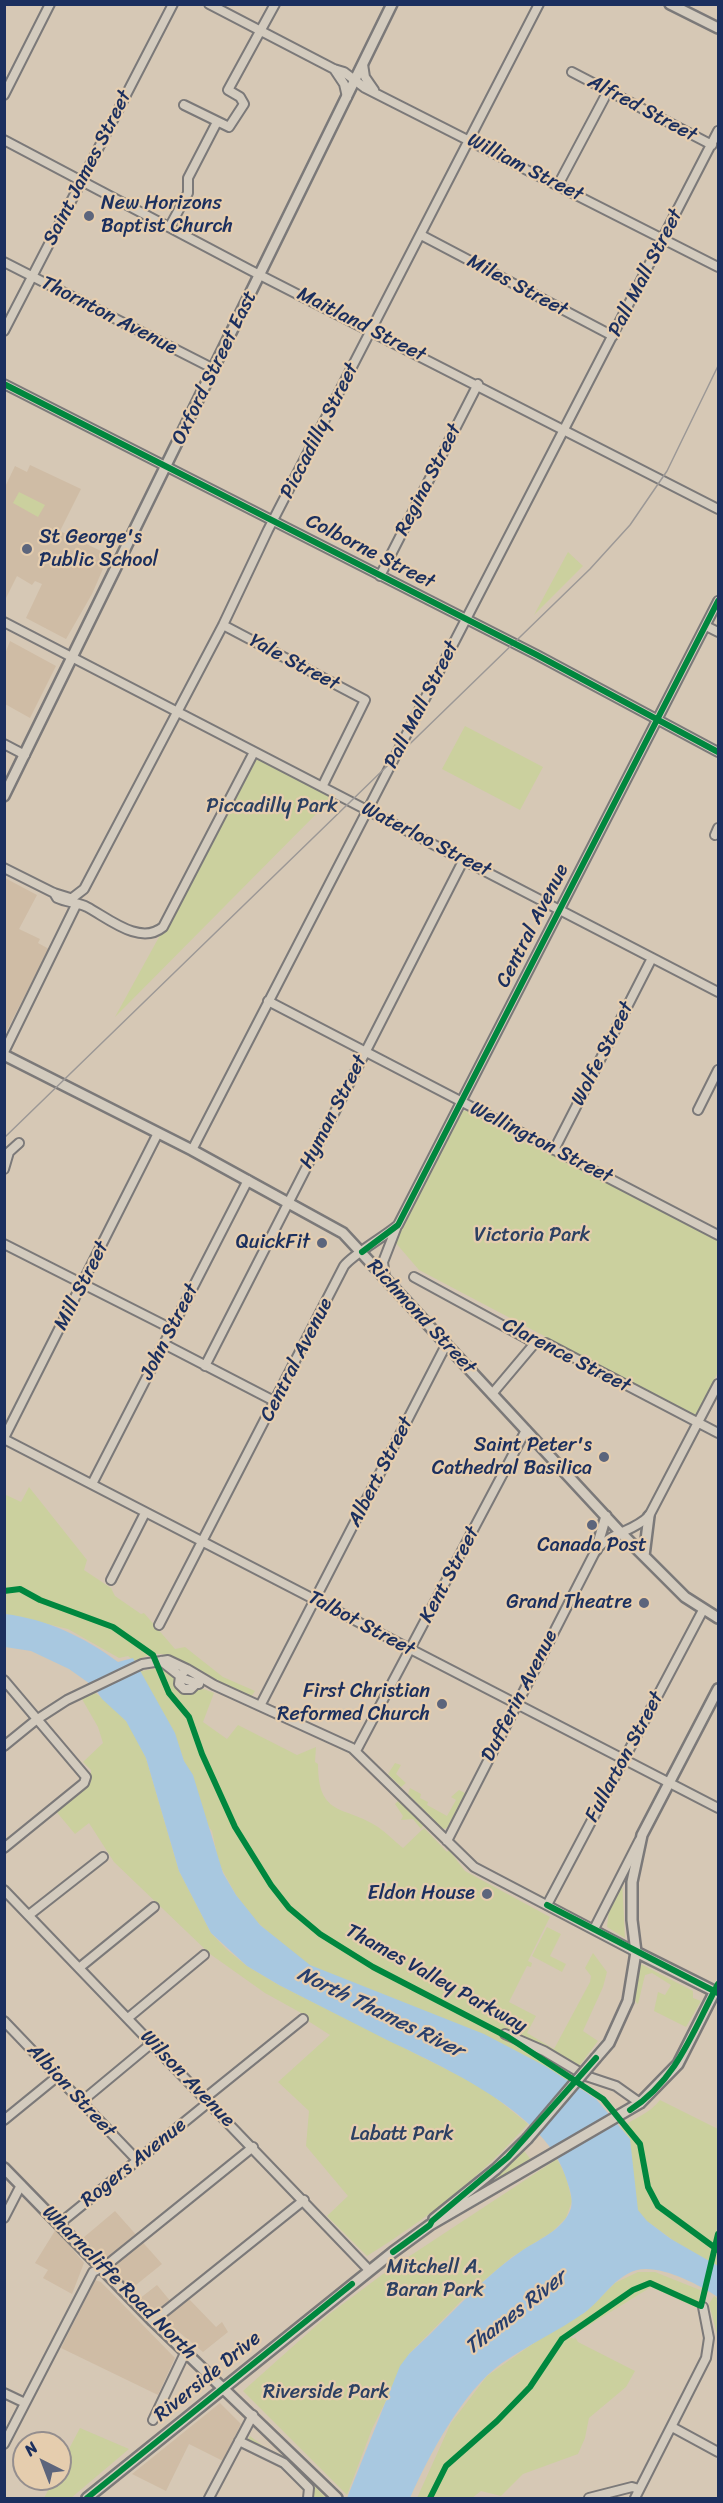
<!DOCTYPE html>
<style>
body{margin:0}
#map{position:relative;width:723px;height:2503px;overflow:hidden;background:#d6c8b5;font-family:Sriracha,sans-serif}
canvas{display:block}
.frame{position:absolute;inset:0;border:6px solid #1b2f5e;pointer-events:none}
.north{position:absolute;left:12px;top:2431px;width:60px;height:60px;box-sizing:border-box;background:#e5cdae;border:2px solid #948e8e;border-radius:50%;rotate:318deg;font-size:16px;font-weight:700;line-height:24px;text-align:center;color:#1b2f5e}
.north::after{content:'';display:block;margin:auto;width:21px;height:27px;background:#5c657c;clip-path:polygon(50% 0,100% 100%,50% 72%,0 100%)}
</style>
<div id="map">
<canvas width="723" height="2503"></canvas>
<div class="frame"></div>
<div class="north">N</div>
</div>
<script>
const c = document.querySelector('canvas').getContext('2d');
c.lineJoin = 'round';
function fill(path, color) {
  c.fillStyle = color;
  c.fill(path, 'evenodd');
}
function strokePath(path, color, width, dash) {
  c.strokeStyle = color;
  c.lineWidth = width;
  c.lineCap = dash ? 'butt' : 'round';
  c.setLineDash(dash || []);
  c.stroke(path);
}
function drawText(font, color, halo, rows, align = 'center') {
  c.font = font + ' Sriracha,sans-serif';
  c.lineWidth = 4.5;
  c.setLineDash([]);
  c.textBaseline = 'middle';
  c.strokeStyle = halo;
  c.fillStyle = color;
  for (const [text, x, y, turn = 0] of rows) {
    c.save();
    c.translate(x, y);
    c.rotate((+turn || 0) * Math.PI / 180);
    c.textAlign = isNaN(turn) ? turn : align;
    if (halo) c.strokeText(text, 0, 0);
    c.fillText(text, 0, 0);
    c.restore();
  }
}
const built = new Path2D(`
 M30,465l51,24 -21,42 49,24 -17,39 -26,45 -40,-21 16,-34 -7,-3 -3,4 -15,-9 -12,24v-113l10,-21 12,6z
 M10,641l46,25 -26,52 -25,-14v-50z
 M5,878l32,17 -18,34 21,10 -2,4 11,6 -44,85z
 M115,2211l47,53 -31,25 -48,-51z
 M56,2229l28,34 -12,31 -29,-16 5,-8 -13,-7z
 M95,2280l6,2 74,76 -17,37 -97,-47z
 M157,2285l15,18 16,-5 28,29 6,-5 6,10 -25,20 -64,-53z
 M220,2403l21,21 -18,37 -34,-17 -23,47 -34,-17z`);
const green = new Path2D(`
 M19,492l26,13 -7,12 -25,-14z
 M568,552l15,14 -49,49z
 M465,726l78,41 -23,43 -78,-41z
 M258,757l75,40 -218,220z
 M462,1111h10l246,129v132l-22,44 -277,-146 -24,-28z
 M29,1487l58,73 -3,10 27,18 4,8 26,18 3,-1 31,36 10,-2 38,30 32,14 -4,6 -89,-43h-11l-17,7 -6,-5 -9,2 -51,-29 -63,-15 -1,-120 17,8z
 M163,1667l23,15 28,11 -11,29 24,17 11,-14 59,30 19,-8 -1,15 3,2c0,54 27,41 60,63 9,6 17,15 25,21l21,-20 23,24 2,-2 16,21 85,46 -22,44 4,2 -1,4 -4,-1 -18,36 27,14 -9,17 27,16 36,-67 1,-6 -6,-8 8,-15 14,19 -4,15 -20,44 15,10 -31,41 -268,-121 -46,-43 -17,-23 -17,-31 -7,-33 -6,-8 -25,-70 -44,-81z
 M94,1692l20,15 18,21 14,30 33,113 32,62 15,16 21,17 32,19 191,96 21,13 37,30c-48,53 -101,95 -161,132l-40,-40 21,-20 -42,-50 3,-35 -31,-29 52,-47 -25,-16 -2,-5 -38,-21 -55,-39 -96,-92 -25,-39 -14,11 -20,-24 36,-28v-12l-8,-8 20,-19 -5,-16 -16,-28z
 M395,1763l6,2 -5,9 10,9 -5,4 -13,-13z
 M410,1788l11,6 -1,4 8,4 -1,3 20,11 9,-16 -5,-3 8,-7 6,3 -18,35 -4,1 -35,-35z
 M399,1800l25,24 -3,5 -8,-10 -12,1 2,-4 -8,-12z
 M622,1879l3,59 -18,-11 2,-18z
 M547,1927l14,7 -11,22 16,8 -4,8 -30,-16z
 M639,1963l54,28v7l8,3 -15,26 -32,-16 4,-19 7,3 6,-10 -19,-12 -7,2 -7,29 -3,-3z
 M660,2100l58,29v137l-30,-15 -53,-38 -5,-74 -9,-11c14,-11 27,-13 39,-28z
 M524,2151l8,10 -74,43z
 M557,2159l9,17 6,25 -6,17 -14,14 -40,25 -44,37 -59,60 -37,75 -25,66 -104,-104 85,-76 59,-44z
 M638,2272h17l45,18 -1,19 -48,-22 -81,50 4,2 1,-2 3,5 57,29 -9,16 -37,31 -4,20 -7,16 -55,20 -22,22 -20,-5 -9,7h-55l34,-75 36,-47 61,-43 37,-21 30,-29z
 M714,2296l4,3v39l-9,-34z
 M80,2428l49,21 -58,49h-27l10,-19h6v-13z
 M250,2436l17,13 19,8 40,41h-14l1,-11 -27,-27 -39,-19z`);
const water = new Path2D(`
 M5,1614c41,5 80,23 113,48l15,-4 42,75 9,28 9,14 30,98 13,22 24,30 50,40 174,69 61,32 51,33 34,40 8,71 9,11 24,18 47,27v31c-19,-12 -49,-28 -72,-28 -28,0 -42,30 -62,44 -26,18 -56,32 -82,50 -39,28 -73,92 -92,135h-63l53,-132 9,-12c38,-34 69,-73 111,-102 17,-12 44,-22 51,-44 2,-9 -1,-18 -4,-27 -18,-68 -124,-114 -182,-142 -35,-18 -71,-36 -106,-54l-32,-19 -36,-33 -32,-62 -33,-113 -20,-37 -24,-22 -9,-13 -24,-17 -38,-18 -26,-4z`);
const minor = new Path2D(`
 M209,4l125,65 10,3 21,16 353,179
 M363,64l2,13 9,13
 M334,69l10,15 3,13
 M572,72l140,73
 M4,95l46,-91
 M184,105l45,22 15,-23 -4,-7 -12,-7 47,-86
 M4,140l246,130 468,239
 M558,185l50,-94
 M170,226l18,-33v-15l29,-56
 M421,235l192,101
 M4,262l210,107
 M4,331l169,-327
 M4,384l533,271 181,97
 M380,576l98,-192
 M4,622l714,370
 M223,625l142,75 -42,85
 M706,626l12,6
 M4,744l21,11
 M715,835l3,-7
 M4,868l50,25 16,5 2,4
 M54,893l3,5c10,5 21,4 30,9 21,11 53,39 76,20l91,-175
 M71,899l13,-10 139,-264 45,-95 271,-526
 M268,1001l450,234
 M4,1052l72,-147
 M698,1110l20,-40
 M192,1150l526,-1019
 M554,1150l98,-192
 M4,1169l5,-17 10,-9
 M4,1244l168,85
 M385,1277l-2,-15 14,-36
 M414,1277l121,66h11l172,90
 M164,1344l112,58
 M205,1366l259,-507
 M492,1394l43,-51
 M4,1438l154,-305
 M4,1439l714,369
 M92,1484l156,-304
 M111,1580l34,-67
 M159,1625l185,-359c8,-11 40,-29 54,-41l320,-624
 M161,1661l23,18 15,5
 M4,1680l82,97 -2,6 -80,65
 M196,1684l-5,5h-7l-5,-5 1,-8 7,-7 27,16 138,63 122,119 162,85
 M260,1706l186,-361
 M4,1746l32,-26 31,-20 75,-36 26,-4 19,9
 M356,1751l170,-321
 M447,1841l149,-291c15,-18 37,-18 53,-34l69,-132
 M4,1890l365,380
 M547,1905l156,-295
 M29,1915l74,-58
 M594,1929l45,-88
 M79,1968l75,-61
 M128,2018l76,-63
 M4,2021l133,139
 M505,2034l39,17 42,25 30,10 24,17
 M205,2098l98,-79
 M81,2102l71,-59
 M4,2120l54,-44
 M4,2218l17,-33
 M59,2224l150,-122
 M153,2321l151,-121
 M4,2393l21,10
 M153,2420l33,-69
 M672,2427l46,25
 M239,2441l45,22 25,25 -1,10
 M4,2444l89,-172 15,-8 145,-117
 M209,2498l44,-83
 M589,2498l43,-11 7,2
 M635,2498l71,-140 3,-20 -6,-31`);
const major = new Path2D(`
 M670,4l48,24
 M4,796l388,-792
 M4,1055l188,95 151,83 278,300 64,64 33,21
 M596,1550l10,-34
 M644,1556l5,-40
 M636,1952l82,41
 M596,2058l13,-15 19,-42 8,-49 -4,-32v-38l10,-47 76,-146
 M4,2168l149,153 184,177
 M434,2219l62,-50 31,-30
 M87,2498l306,-246 37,-27 210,-122 38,-39 37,-73`);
const rail = new Path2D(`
 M4,1138l586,-569 40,-44 37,-54 51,-105`);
const majorBridge = new Path2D(`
 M527,2139l69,-81`);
const cycleway = new Path2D(`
 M4,384l533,271 181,97
 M362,1252l36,-27 320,-624
 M4,1591l16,-2 20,11 73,27 40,28 16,38 20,24 13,37 33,73 36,58 18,23 31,26 53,33 135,70 95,62 37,45 8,43 10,19 60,44
 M547,1905l171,88
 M630,2110c47,-30 63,-79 88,-126
 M393,2252l37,-27 2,-4 76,-64 88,-99
 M87,2498l265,-214
 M430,2498l16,-32 51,-45 33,-34 32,-48 71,-49 17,-7 51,23 17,-72`);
const markers = [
 [89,216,6,"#5c657c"],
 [27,549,6,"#5c657c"],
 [322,1243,6,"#5c657c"],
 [604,1457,6,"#5c657c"],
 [592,1525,6,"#5c657c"],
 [644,1603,6,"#5c657c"],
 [442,1704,6,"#5c657c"],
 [487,1894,6,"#5c657c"]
];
const streetNames = [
 ["Alfred Street",642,109,28],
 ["Saint James Street",88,168,-63],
 ["William Street",525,168,27],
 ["Pall Mall Street",646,273,-63],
 ["Miles Street",517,286,28],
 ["Thornton Avenue",109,316,27],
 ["Maitland Street",361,325,27],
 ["Oxford Street East",215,368,-64],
 ["Piccadilly Street",320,431,-63],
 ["Regina Street",429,480,-63],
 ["Colborne Street",370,552,27],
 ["Yale Street",294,663,28],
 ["Pall Mall Street",422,705,-63],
 ["Waterloo Street",426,840,27],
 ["Central Avenue",533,926,-63],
 ["Wolfe Street",603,1054,-63],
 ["Hyman Street",334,1112,-63],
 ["Wellington Street",541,1143,27],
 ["Mill Street",82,1286,-63],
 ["Richmond Street",421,1317,47],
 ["John Street",170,1332,-63],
 ["Clarence Street",566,1356,27],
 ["Central Avenue",297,1360,-63],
 ["Albert Street",381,1472,-63],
 ["Kent Street",450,1575,-62],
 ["Talbot Street",361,1624,28],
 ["Dufferin Avenue",520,1696,-63],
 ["Fullarton Street",625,1757,-62],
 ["Thames Valley Parkway",436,1979,29],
 ["Wilson Avenue",187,2079,46],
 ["Albion Street",71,2091,47],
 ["Rogers Avenue",134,2163,-39],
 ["Wharncliffe Road North",119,2283,45],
 ["Riverside Drive",208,2377,-39]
];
const poiNames = [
 ["New Horizons",101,204,"left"],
 ["Baptist Church",101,227,"left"],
 ["St George's",39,538,"left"],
 ["Public School",39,561,"left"],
 ["QuickFit",310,1243],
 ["Saint Peter's",592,1446],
 ["Cathedral Basilica",592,1469],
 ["Canada Post",592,1546,"center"],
 ["Grand Theatre",632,1603],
 ["First Christian",430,1692],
 ["Reformed Church",430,1715],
 ["Eldon House",475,1894]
];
const parkNames = [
 ["Piccadilly Park",272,807],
 ["Victoria Park",532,1236],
 ["Labatt Park",402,2135],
 ["Mitchell A.",435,2268],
 ["Baran Park",435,2291],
 ["Riverside Park",326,2393]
];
const waterNames = [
 ["North Thames River",380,2013,26],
 ["Thames River",516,2313,-38]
];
fill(built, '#cfbca5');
fill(green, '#cbd09e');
fill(water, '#a8c8e0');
strokePath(minor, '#7b7979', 12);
strokePath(major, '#7b7979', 14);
strokePath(minor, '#d3cbbe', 8);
strokePath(major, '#d3cbbe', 9);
strokePath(rail, '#9c9896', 1.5);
strokePath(majorBridge, '#7b7979', 14, []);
strokePath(majorBridge, '#d3cbbe', 9);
strokePath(cycleway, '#00873e', 6);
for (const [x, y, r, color] of markers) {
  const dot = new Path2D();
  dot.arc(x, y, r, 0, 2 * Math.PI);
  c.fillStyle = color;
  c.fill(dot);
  strokePath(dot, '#e5cdae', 2);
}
drawText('20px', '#1b2f5e', '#e5cdae', streetNames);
drawText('20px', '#1b2f5e', '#e5cdae', poiNames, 'right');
drawText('20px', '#2c4062', '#e5cdae', parkNames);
drawText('italic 21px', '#273e6d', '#e5cdae', waterNames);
</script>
